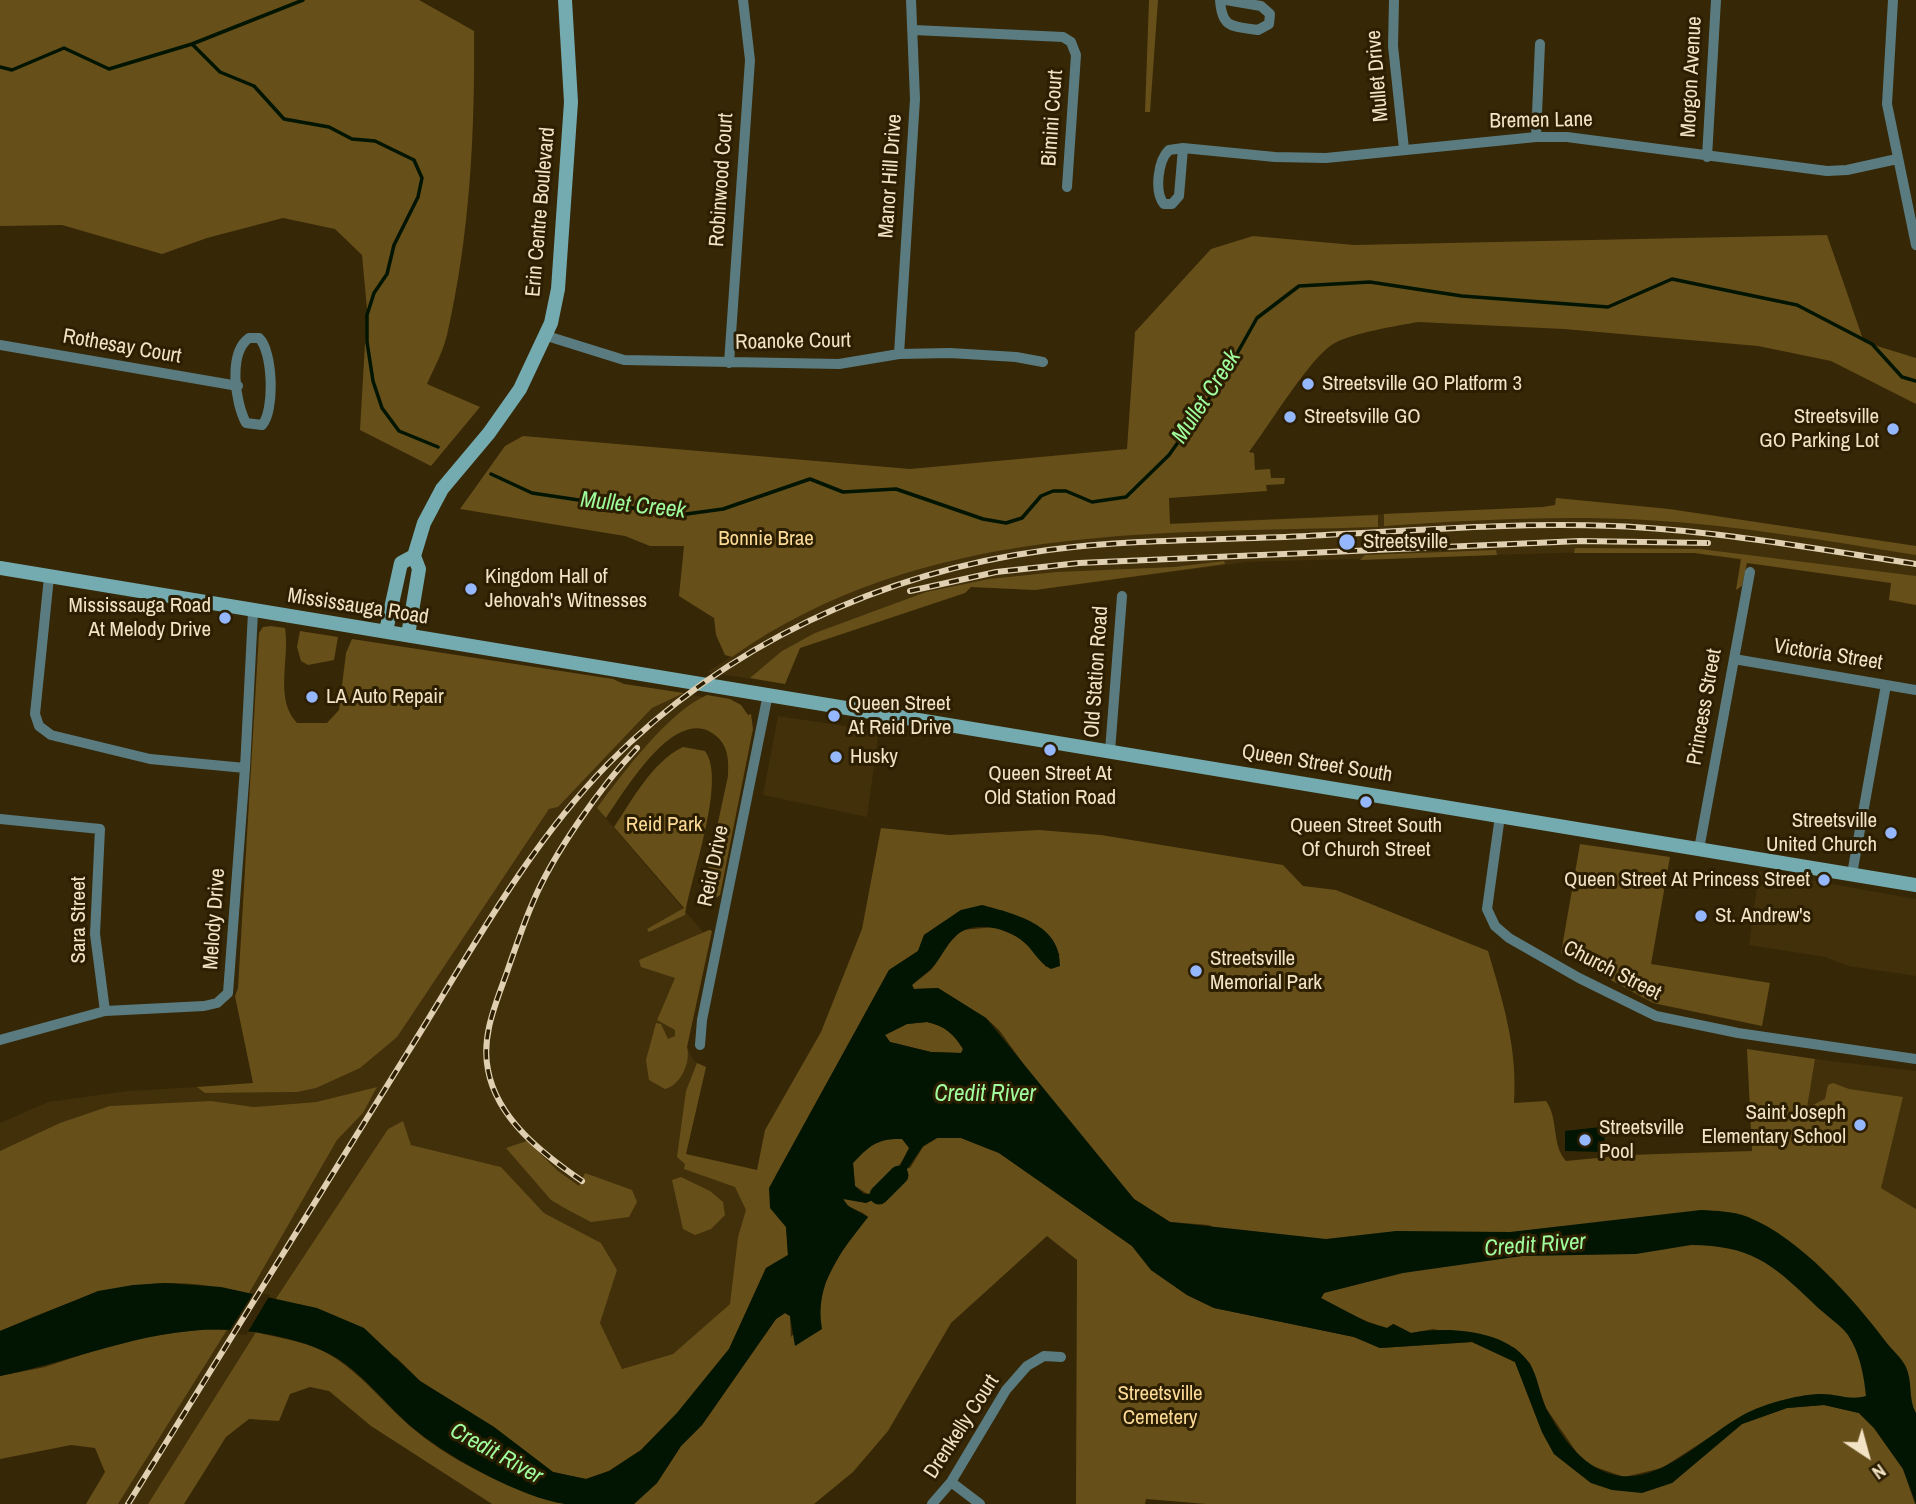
<!DOCTYPE html>
<style>
body{margin:0}
#map{position:relative;width:1916px;height:1504px;overflow:hidden;background:#362706;font-family:"Archivo Narrow",sans-serif}
canvas{display:block}
.north{position:absolute;left:1832px;top:1420px;width:70px;height:70px;-webkit-text-stroke:5px #2c1e00;paint-order:stroke;rotate:144deg;font-size:19px;font-weight:700;line-height:28px;text-align:center;color:#f3e3c5}
.north::after{content:'';display:block;margin:auto;width:24px;height:32px;background:#f3e3c5;clip-path:polygon(50% 0,100% 100%,50% 72%,0 100%)}
</style>
<div id="map">
<canvas width="1916" height="1504"></canvas>
<div class="north">N</div>
</div>
<script>
const c = document.querySelector('canvas').getContext('2d');
c.lineJoin = 'round';
function fill(path, color) {
  c.fillStyle = color;
  c.fill(path, 'evenodd');
}
function strokePath(path, color, width, dash) {
  c.strokeStyle = color;
  c.lineWidth = width;
  c.lineCap = dash ? 'butt' : 'round';
  c.setLineDash(dash || []);
  c.stroke(path);
}
function drawText(font, color, halo, rows, align = 'center') {
  c.font = font + ' "Archivo Narrow",sans-serif';
  c.lineWidth = 6;
  c.setLineDash([]);
  c.textBaseline = 'middle';
  c.strokeStyle = halo;
  c.fillStyle = color;
  for (const [text, x, y, turn = 0] of rows) {
    c.save();
    c.translate(x, y);
    c.rotate((+turn || 0) * Math.PI / 180);
    c.textAlign = isNaN(turn) ? turn : align;
    if (halo) c.strokeText(text, 0, 0);
    c.fillText(text, 0, 0);
    c.restore();
  }
}
const built = new Path2D(`
 M1556,498l113,11 247,37v59l-27,-5 2,-17 -197,-30 -64,-2 -382,11 -213,28 -64,-3 -6,6 -165,55 -15,36 -78,-12 88,-56 180,-84 568,-25 12,-2z
 M684,693l19,4 -59,52 -47,59 113,132 -23,107 7,14 12,6 -20,87 71,16 -27,134 -57,50 -51,15 -22,-46 17,-53 -16,-27 -57,-30 -43,-46 -90,-22 -8,-24 -15,8 -113,171 -27,-5 89,-155 26,-27 13,-26 -60,15 -62,5 -43,-6 -211,50v-28l48,-21 80,-11 69,-4 9,6 91,-1 181,-177 71,-106 9,-2 94,-99z
 M778,716l101,15 -12,86 -104,-22z
 M1759,871l157,28v77l-68,-10 -23,-9 -76,-12z
 M1815,1059l101,12v138l-115,-68z
 M227,1330l29,2 -108,172h-30z`);
const green = new Path2D(`
 M0,0h419l55,31c1,101 -4,204 -27,304 -4,17 -13,33 -20,49l53,23 -49,59 -71,-36 7,-121 -5,-54 -27,-26 -52,-11 -76,20 -45,16 -100,-29 -62,1z
 M1149,0h9l-8,112h-5z
 M1827,235l37,107 52,16v46l-85,-43 -73,-15 -194,-17 -146,-7c-22,4 -66,11 -85,22 -24,15 -64,82 -84,108l5,1 1,17 15,-1 1,9h14l-1,6 -18,1 1,6 -98,7 1,26 208,-9v12c-224,7 -454,-5 -646,130l-7,-2 -9,-20 -2,-17 -35,-22 5,-50h-34l-25,-10 -165,-27 45,-63 18,-10 387,33 217,-20 8,-117 76,-83 42,-13 101,9z
 M1556,498l113,11 247,37v9c-89,-14 -180,-30 -270,-35 -87,-5 -175,0 -262,6v-12l159,-7 12,-2z
 M1575,548l125,1 216,27v29l-27,-5 2,-17 -144,-20 -5,23 -6,4 5,-31 -47,-6h-120z
 M1496,550l1,5 -137,5 5,-5z
 M1224,561l1,3 -190,26 -64,-3 -6,6 -165,55 -15,36 -35,-6 32,-27 33,-18 111,-41 63,-13 68,-7 117,-5z
 M271,626l14,2c5,31 -11,71 12,95h30l12,-13 7,-57 6,-14 261,40 11,5 60,9 -32,15 -94,99 -9,2 -152,228 -37,31 -44,20 -19,4 -92,1 -8,-6 56,-4 -18,-87 3,-8 21,-355 4,-6z
 M300,631l38,6 -4,23 -26,5 -7,-4 -4,-14z
 M707,695l23,4 11,6 7,10 3,-1 2,15 -33,166 -16,12 1,-24 23,-107c1,-18 0,-33 -16,-43 -39,-25 -87,58 -106,85l-9,-10c25,-34 71,-96 110,-113z
 M683,747l22,4c22,29 -15,128 -20,164l-36,17 -2,-3 37,-21 -70,-81c19,-28 38,-65 69,-80z
 M881,828l68,7 90,-5 62,5 182,30 20,21 33,4 152,61c15,51 30,98 26,152l32,-2c13,18 5,43 20,60l62,-6 124,-4 -5,-102 68,10 -8,49 18,-9 3,-14 5,-2 16,6 54,8 -22,91 35,21v230l-62,-39 -34,-6 -76,21 -82,53 -38,9 -40,-14 -38,-55 -16,-45 -15,-15 -82,-19 -22,4 -17,-9 -7,4c-24,-7 -45,-17 -66,-30l3,-5 -115,-68 -39,-3 -36,-23 -93,-111 -42,-58 -13,-12 -48,-30 -24,1 -2,-4 19,-15 21,-31 10,-9 33,-3 23,10 16,13 12,17 14,-13 -99,-44 -37,25 -6,16 -29,19 -114,207 -4,31 15,19 2,28 -22,13 -37,81 -52,64 -36,37 -32,21 -23,8 -33,-7 -59,-45 -74,-46 -23,-23 -122,-58 113,-171 15,-8 8,24 90,22 43,46 57,30 16,27 -17,53 22,46 51,-15 57,-50 8,-67 8,-27 -11,-23 -51,-18 1,-5 -8,-7 9,-66 11,-28 9,4 -20,87 71,16 8,-40 56,-98 41,-103z
 M1580,844l90,13 -19,107 119,19 -8,43 -109,-23 -92,-50z
 M709,930l3,1 -25,116c4,15 -6,38 -22,42l-16,-9 -3,-20 10,-37 5,1 7,15 7,-3v-6l-18,-10 18,-42 -34,-11 -2,-7z
 M927,1022c18,4 27,12 36,27l-2,4 -30,-1 -41,-10 -5,-7 22,-11z
 M377,1087l-14,26 -26,27 -89,155c-96,-29 -161,-1 -248,36v-180l60,-28 50,-17 101,-5 43,6 62,-5z
 M883,1138l19,1 8,8 -11,19 11,2 13,-21 14,-9h24l38,15 133,93 19,24 36,25 27,13 140,29 26,11 92,-6 43,20 27,70 12,22 37,29h81l70,-59 45,-16 37,-3 35,8 15,15 29,41 12,35h-709l-60,-5 -1,5h-69l1,-244 -30,-24 -96,87 -63,108 -35,41 -39,32h-180l23,-21 24,-37 21,-21 74,-106 9,-6 5,3 1,21 27,-30 7,-24 19,-36 24,-30c-7,-8 -21,-7 -25,-19l24,5 2,-8 -14,-9 -2,-23 17,-18z
 M527,1141l31,30 21,15 6,-13 47,17 5,12 -8,15 -38,5 -23,-12 -17,-10 -45,-52z
 M681,1177l29,14 13,11 2,13 -14,14 -16,6 -12,-6 -11,-49z
 M204,1329l23,1 -109,174h-32l19,-32 -10,-24 -24,-3 -71,14v-83l45,-9 84,-28z
 M256,1332c21,6 48,9 67,19 37,19 62,55 93,80 42,35 97,58 149,73h-73l-121,-78 -42,-35 -19,-4 -20,7 -11,27 -30,-2 -23,18 -42,67h-36z`);
const water = new Path2D(`
 M982,905c33,9 79,19 78,61l-9,3c-12,-5 -19,-22 -31,-30 -17,-12 -49,-19 -65,-2 -9,8 -14,21 -23,31 -6,6 -14,11 -20,17l2,4 24,-1 48,30 148,181 36,23 156,17 70,-8 114,1 191,-22c16,1 32,1 47,7 52,21 105,81 138,125 6,8 16,16 20,25 7,16 2,32 10,46v91l-13,-35 -29,-41 -15,-15 -35,-8 -37,3 -45,16 -70,59 -30,10 -30,-3 -21,-7 -37,-29 -12,-22 -27,-70 -43,-20 -92,6 -26,-11 -140,-29 -27,-13 -36,-25 -19,-24 -133,-93 -38,-15h-24l-14,8 -22,32 -4,-6 12,-24 -7,-9c-24,-1 -33,7 -49,24l2,23 9,8 14,-1 2,4 -14,6 -23,-4 5,7 20,11c-27,35 -54,66 -46,112l-27,17 -5,-30 -5,-3 -9,6 -74,106 -21,21 -24,37 -23,21c-22,0 -47,0 -69,0 -43,-6 -113,-45 -147,-72 -32,-25 -58,-66 -97,-82 -19,-9 -46,-15 -67,-18 -89,-13 -169,27 -254,44v-45l98,-40 35,-6 32,-2 56,4 96,21 47,20 56,53 74,46 59,45 33,7 23,-8 32,-21 36,-37 52,-64 37,-81 22,-13 -2,-28 -16,-19 -1,-20 120,-218 29,-19 6,-16 37,-25zM927,1022c18,4 27,12 36,27l-2,4 -30,-1 -41,-10 -5,-7 22,-11zM1691,1245c60,1 79,17 121,57 10,11 27,21 36,33 12,18 16,41 18,61 -17,5 -30,-3 -47,-2 -23,1 -56,10 -76,21 -35,19 -79,66 -122,61 -35,-4 -60,-38 -75,-68 -7,-14 -8,-33 -17,-45 -22,-34 -83,-37 -118,-30l-18,-9 -6,4 -20,-6 -46,-24 3,-5 79,-20 119,-17 114,-2z
 M1601,1127h3l1,25 -40,-1v-20z`);
const pier = new Path2D(`
 M254,1292l16,3 -24,40 -18,-2z`);
const stream = new Path2D(`
 M192,44l111,-44
 M0,67l12,3 52,-22 45,21 83,-25 28,28 34,14 30,33 45,8 23,12 23,2 39,19 8,18 -4,19 -24,48 -7,29 -13,19 -7,22v27l6,39 9,27 17,23 39,16
 M491,474l41,19 147,22 44,-6 87,-30 33,13 53,-3 87,30 23,4 16,-5 19,-22 12,-5h13l26,11 34,-5 43,-42 52,-73 36,-64 42,-32 71,-4 92,14 146,11 64,-28 125,26 75,39 30,33 14,4`);
const river = new Path2D(`
 M879,1195l20,-20`);
const street = new Path2D(`
 M1220,0c2,29 12,26 38,30l11,-6 1,-10 -9,-8 -35,-6
 M1394,0l-1,46 11,103
 M1893,0l-6,104 29,141
 M914,30l149,7 8,5 5,13 -9,132
 M1536,137l4,-93
 M1183,148l-4,48 -7,8h-8c-10,-12 -6,-44 5,-54l14,-2 92,9 51,1 210,-21h31l260,34 20,-1 50,-11
 M1707,157l9,-157
 M547,336l77,24 215,4 60,-10 51,-1 66,4 27,5
 M249,338h10c14,13 16,73 3,87l-16,-2c-11,-21 -18,-70 3,-85z
 M0,345l238,41
 M899,354l16,-255 -4,-99
 M729,363l21,-303 -7,-60
 M49,577l-14,137 4,12 12,9 99,24 95,9
 M1734,659l182,31
 M1110,751l12,-155
 M1500,816l-13,93 8,17 14,12 70,40 77,38 82,17 178,26
 M0,819l100,10 -5,105 10,77
 M1699,849l51,-277
 M1852,874l34,-189
 M0,1040l105,-29 99,-5 13,-3 11,-10 17,-225 8,-156
 M700,1045l2,-25 66,-326
 M951,1482l29,22
 M932,1504l19,-22 55,-92 21,-24 17,-10 17,1`);
const secondary = new Path2D(`
 M0,568l1916,317
 M386,631l15,-68 13,-7
 M408,635l11,-66 -5,-13 10,-33 18,-34 47,-56 31,-44 31,-66 7,-34 13,-187 -6,-102`);
const rail = new Path2D(`
 M910,591l86,-19 83,-9 501,-22 128,2
 M582,1181c-39,-27 -85,-62 -94,-111 -7,-34 8,-67 19,-98 8,-23 16,-47 26,-70 20,-48 68,-116 104,-154
 M128,1504c94,-151 187,-302 280,-452 62,-99 118,-204 200,-288 117,-119 274,-192 440,-214 85,-11 173,-10 260,-14 101,-5 204,-14 305,-10 102,4 202,23 303,38`);
const markers = [
 [1308,384,7,"#94b7fd"],
 [1290,417,7,"#94b7fd"],
 [1893,429,7,"#94b7fd"],
 [1347,542,9,"#94b7fd"],
 [471,589,7,"#94b7fd"],
 [225,618,7,"#94b7fd"],
 [312,697,7,"#94b7fd"],
 [834,716,7,"#94b7fd"],
 [1050,750,7,"#94b7fd"],
 [836,757,7,"#94b7fd"],
 [1366,802,7,"#94b7fd"],
 [1891,833,7,"#94b7fd"],
 [1824,880,7,"#94b7fd"],
 [1701,916,7,"#94b7fd"],
 [1196,971,7,"#94b7fd"],
 [1860,1125,7,"#94b7fd"],
 [1585,1140,7,"#94b7fd"]
];
const streetNames = [
 ["Mullet Drive",1378,76,-95],
 ["Morgon Avenue",1692,77,-87],
 ["Bimini Court",1053,118,-86],
 ["Bremen Lane",1541,121,-1],
 ["Manor Hill Drive",891,176,-86],
 ["Robinwood Court",722,180,-86],
 ["Erin Centre Boulevard",541,212,-85],
 ["Roanoke Court",793,342,-1],
 ["Rothesay Court",122,347,10],
 ["Mississauga Road",358,607,9],
 ["Victoria Street",1828,655,9],
 ["Old Station Road",1097,672,-86],
 ["Princess Street",1705,707,-80],
 ["Queen Street South",1317,764,9],
 ["Reid Drive",714,866,-78],
 ["Melody Drive",215,919,-86],
 ["Sara Street",79,920,-90],
 ["Church Street",1612,971,27],
 ["Drenkelly Court",962,1427,-57]
];
const poiNames = [
 ["Streetsville GO Platform 3",1322,384],
 ["Streetsville GO",1304,417],
 ["Streetsville",1879,417,"right"],
 ["GO Parking Lot",1879,441,"right"],
 ["Streetsville",1363,542],
 ["Kingdom Hall of",485,577],
 ["Jehovah's Witnesses",485,601],
 ["Mississauga Road",211,606,"right"],
 ["At Melody Drive",211,630,"right"],
 ["LA Auto Repair",326,697],
 ["Queen Street",848,704],
 ["At Reid Drive",848,728],
 ["Husky",850,757],
 ["Queen Street At",1050,774,"center"],
 ["Old Station Road",1050,798,"center"],
 ["Streetsville",1877,821,"right"],
 ["United Church",1877,845,"right"],
 ["Queen Street South",1366,826,"center"],
 ["Of Church Street",1366,850,"center"],
 ["Queen Street At Princess Street",1810,880,"right"],
 ["St. Andrew's",1715,916],
 ["Streetsville",1210,959],
 ["Memorial Park",1210,983],
 ["Saint Joseph",1846,1113,"right"],
 ["Elementary School",1846,1137,"right"],
 ["Streetsville",1599,1128],
 ["Pool",1599,1152]
];
const parkNames = [
 ["Bonnie Brae",766,539],
 ["Reid Park",664,825],
 ["Streetsville",1160,1394],
 ["Cemetery",1160,1418]
];
const waterNames = [
 ["Mullet Creek",1207,397,-57],
 ["Mullet Creek",633,506,6],
 ["Credit River",985,1095],
 ["Credit River",1535,1246,-4],
 ["Credit River",496,1454,29]
];
fill(built, '#41300a');
fill(green, '#674f1a');
fill(water, '#011502');
fill(pier, '#362706');
strokePath(stream, '#011502', 3.5);
strokePath(river, '#011502', 19);
strokePath(street, '#5a7c80', 10);
strokePath(secondary, '#73abb0', 14);
strokePath(rail, '#e0d0b1', 6);
strokePath(rail, '#2c1e00', 3.5, [10]);
for (const [x, y, r, color] of markers) {
  const dot = new Path2D();
  dot.arc(x, y, r, 0, 2 * Math.PI);
  c.fillStyle = color;
  c.fill(dot);
  strokePath(dot, '#2c1e00', 2.5);
}
drawText('21px', '#f3e3c5', '#2c1e00', streetNames);
drawText('21px', '#f3e3c5', '#2c1e00', poiNames, 'left');
drawText('21px', '#fcda96', '#2c1e00', parkNames);
drawText('italic 23px', '#9ffd9d', '#2c1e00', waterNames);
</script>
